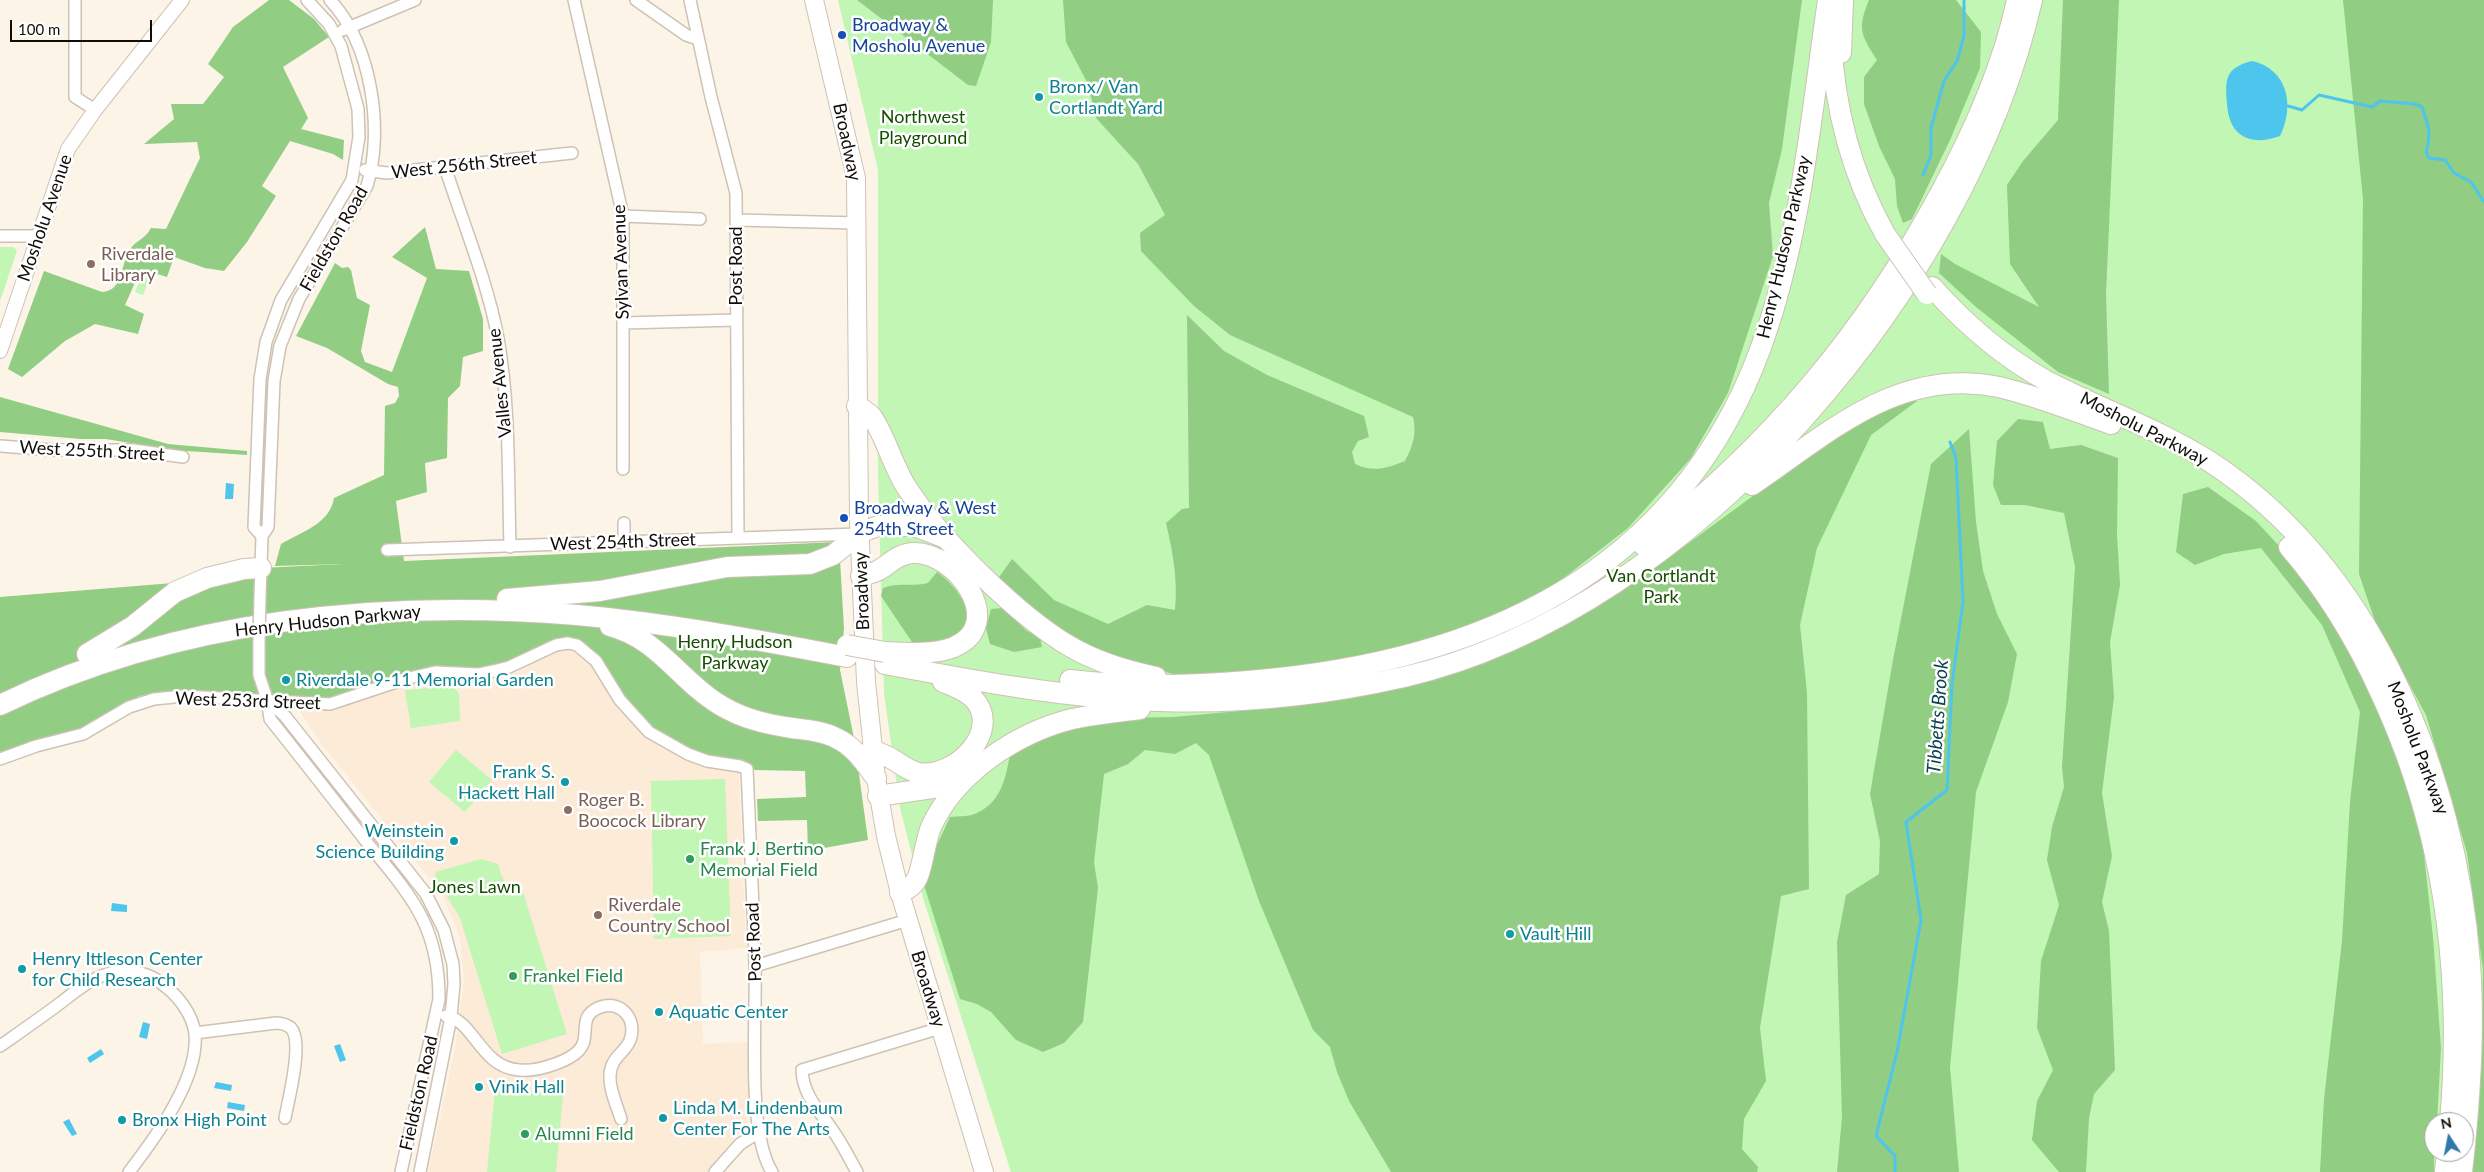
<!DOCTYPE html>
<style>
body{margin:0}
#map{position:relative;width:2484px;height:1172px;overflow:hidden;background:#fdf4e8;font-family:Lato,sans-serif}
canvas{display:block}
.north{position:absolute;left:2424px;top:1112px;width:50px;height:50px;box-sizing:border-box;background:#fff;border:1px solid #a09f9d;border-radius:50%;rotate:349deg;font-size:14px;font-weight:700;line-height:20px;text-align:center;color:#110e09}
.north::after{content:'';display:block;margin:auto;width:18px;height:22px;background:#3077ab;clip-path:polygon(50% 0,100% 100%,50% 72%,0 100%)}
.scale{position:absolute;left:10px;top:20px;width:142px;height:22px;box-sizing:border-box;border:2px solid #110e09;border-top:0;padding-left:6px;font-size:15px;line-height:18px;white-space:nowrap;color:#110e09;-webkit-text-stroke:4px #fff;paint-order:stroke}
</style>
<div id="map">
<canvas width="2484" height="1172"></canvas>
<div class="north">N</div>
<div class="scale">100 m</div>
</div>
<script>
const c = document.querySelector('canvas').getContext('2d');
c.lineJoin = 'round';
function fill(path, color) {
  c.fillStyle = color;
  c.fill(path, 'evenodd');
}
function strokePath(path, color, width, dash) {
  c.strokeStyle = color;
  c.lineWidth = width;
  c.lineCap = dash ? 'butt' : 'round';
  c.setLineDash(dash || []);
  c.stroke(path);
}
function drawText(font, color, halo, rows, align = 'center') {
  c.font = font + ' Lato,sans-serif';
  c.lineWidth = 5;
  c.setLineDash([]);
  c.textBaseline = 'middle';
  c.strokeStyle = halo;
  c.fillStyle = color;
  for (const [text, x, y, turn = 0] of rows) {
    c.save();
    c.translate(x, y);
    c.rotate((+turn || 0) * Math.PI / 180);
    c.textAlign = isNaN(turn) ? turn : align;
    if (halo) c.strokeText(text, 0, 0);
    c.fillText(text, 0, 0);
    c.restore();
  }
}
const built = new Path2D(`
 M567,648l15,4 157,119 7,177 -46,4 3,92 46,-2 4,66 -7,17 -20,23 -16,24h-282l27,-123 9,-69 -4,-43 -18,-43 -118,-147 -26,-38 39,-2 70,-23 33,-4 25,1 32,-3 20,-6 36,-22z`);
const green = new Path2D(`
 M838,0h1646v1172h-1473l-88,-274 -23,-90 -16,-115 -6,-217v-306zM2434,1122h30v30h-30z
 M0,247h14l3,4 -17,50z
 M143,274l7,3 -7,18 -8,-3z
 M453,686l6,8 1,27 -49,7 -6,-38z
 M456,750l36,30 -27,32 -36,-30z
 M725,779l6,157 -77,3 -3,-158z
 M481,859l17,5c5,16 7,25 25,28l44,142 -65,20 -42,-136 -12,-20 -14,-18 2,-8z
 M495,1089l68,6 -7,77h-69z`);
const forest = new Path2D(`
 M269,0h20l25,19 15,18 -46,30 25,51 -7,11 43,11 -1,20 -10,-6 -43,-13 -28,45 14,10 -29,46 -23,29 -19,-3 -31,-11 -7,20 -26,-8 -16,36 19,9 -6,20 -43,-10 -30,17 -43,36 -14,-8 36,-98 58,21c23,-1 18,-31 29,-44 7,-9 13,-8 20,-20l15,1 34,-71 -3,-16 -53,2 30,-25 -3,-15h32l21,-27 -16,-13 25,-37z
 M857,0h136l-2,42 -15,44 -8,-1z
 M1063,0h739l-20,149 -13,54 4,53 -45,137 -37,65 -63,70 -99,77 -115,41 -75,16 -73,8 -89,5 -65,-17 -63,-36 -52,-42 15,-21 42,41 54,24 39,-19 28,5c3,-29 -2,-58 -9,-87l16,-14 7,-1 -2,-193 37,36 43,24 97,41 5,21 -11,4 -6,11 3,12c19,9 32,4 50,-3 8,-16 12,-26 8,-44l-183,-82 -36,-29 -53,-55 -1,-18 25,-18 -27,-51 -42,-46 -8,-34 -22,-42z
 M1869,0h87l25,32 -1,36 -30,72 -38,79 -9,4 -6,-17 -2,-27 -16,-33 -15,-42v-27l13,-17c-16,-25 -20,-31 -8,-60z
 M2063,0h56l-13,294 3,100 -51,-22 -82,-65 -37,-34 2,-19 14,10 84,43 -29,-43 -3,-79 16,-24 35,-41z
 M2343,0h141v1172h-16l13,-97 2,-105 -16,-117 -41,-138 -51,-94 -16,-47 4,-375z
 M425,227l11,42 33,2 14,48v32l-20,6 -3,29 -12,12 -1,60 -22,5 2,29 -31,9 8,60 435,-19 5,87 -4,41 14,68 14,102 -60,11 -1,-31 -49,1 -1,-22 49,-2 -1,-26 -50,-1 -13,-8 -29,-4 -40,-15 -21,-15 -28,-30 -19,-34 -13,-14 -16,-8 -72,23 -26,5 -36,-3 -55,12 -47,19 -167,-7 -34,5 -44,29 -95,30v-158l173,-14 88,-15 82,-4 -68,2 6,-22c20,-12 49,-20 53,-46l50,-23 1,-69 10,-3 4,-7 -1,-9 -10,-3 -61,-36 -31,-12 39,-73 7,5 6,-1 3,3 6,28 13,7 -9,46 4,11 27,10 35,-94 -35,-21z
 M0,397l168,47 79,7v4l-75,-5 -66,-11h-25l-81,-7z
 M1905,399l12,2 -46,34 -54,113 -17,77 7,68 2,196 -28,7 -21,132 6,53 -22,38 -2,30 16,18 -1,5h-366l-42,-71 -12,-29 -7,-25 -17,-17 -54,-129 -50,-146 -13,-12 -21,11 -30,-4 -17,14 -24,10 -10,88 4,26 -15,134 -19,21 -21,9 -27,-12 -25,-28 -14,-8 -17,-5 -36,-114 5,-23 21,-45c8,-1 19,0 27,-4 24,-11 29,-35 33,-59l47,-23 61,-13 56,-1 119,-11 54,-7 109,-29 40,-13 102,-51 61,-41 193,-142z
 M2018,419l25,3 7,27 31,-4 37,13 -1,77 3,50 -10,57 4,55 -12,96 10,63 -10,46 7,29 6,139 -21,24 -5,24 -3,54h-27l-27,-32 5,-39 16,-31 -16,-42 4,-67 18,-56 -12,-45 5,-33 12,-40 -2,-20 13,-200 -11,-54 -39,-8h-24l-8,-20 4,-44z
 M1969,429l7,93 7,49 14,43 20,40 -9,48 -32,90 -26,275 9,105h-122l5,-55 -5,-175 9,-47 33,-21 1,-33 -10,-47 23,-134 38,-196z
 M2208,487l48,34 46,50 43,72 37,75 37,92 14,127 8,111 -4,74h-3v50h-114l4,-73 18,-158 8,-139 10,-90 -38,-87 -61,-77 -37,6 -29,11 -19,-13 7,-58z
 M937,572c16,11 31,31 33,50 -15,18 -34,21 -56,23l-33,-49 2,-8c15,-6 30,-1 45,-5z
 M1002,608l25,23 13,6 2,10 -28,5 -24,-8 -4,-16 5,-19z`);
const water = new Path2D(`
 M2252,61c36,8 43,45 28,75 -30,11 -51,0 -53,-32 -2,-25 -2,-36 25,-43z
 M226,483l8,1 -1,15h-8z
 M112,903l15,2v7l-16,-1z
 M143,1022l7,2 -3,15 -8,-2z
 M340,1044l6,16 -6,2 -6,-16z
 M101,1049l3,5 -14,9 -3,-5z
 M216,1082l16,3 -1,6 -17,-3z
 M228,1102l17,3 -1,6 -17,-3z
 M69,1119l8,15 -5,2 -9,-14z`);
const stream = new Path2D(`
 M2288,106l14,4 17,-15 53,12 8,-6 35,3 7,3c6,17 10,28 4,45l3,6 16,2 9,13 17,9 13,20
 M1923,175l8,-20v-27l13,-47 13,-20 7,-25v-36
 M1895,1172v-16l-19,-20 21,-84 24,-132 -15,-98 41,-32 5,-106 11,-82 -7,-144 -6,-16`);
const minor = new Path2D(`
 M75,0v97l20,13
 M574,0l49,216v253
 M636,0l50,35 12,4
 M690,0l21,97 25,96 2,345
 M343,30l72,-30
 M445,167c18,56 42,113 53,171 12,68 10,140 12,209
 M365,170l22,3 185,-20
 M623,216l77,3
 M737,220l120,3
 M0,236h39
 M623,323l113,-3
 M0,446l53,4h81l49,7
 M624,523v20
 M262,536l-8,-9 6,-148 6,-37 15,-42 71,-120 7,-43 -1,-28 -17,-63 -12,-22 -22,-24
 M387,550l471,-16
 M260,597l2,-61 6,-9 6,-146 6,-35 19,-47 68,-113c17,-56 5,-141 -37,-186
 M259,641v34l8,24 3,20c32,40 64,81 95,121 20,25 44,51 58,80 12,25 16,52 16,79l-38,173
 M267,699l18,17 141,178 18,36 9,34 1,20 -3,33 -31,155
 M0,759l36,-13 47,-12 46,-27 25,-8 30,-3 146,8 75,-25 30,-7 44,2 14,-3 16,-4 47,-22 12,-2 9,2 19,16 24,39 29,32 39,22 19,7 33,5 7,3c3,66 6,132 8,197 2,52 -9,164 17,206
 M755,966l153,-46
 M446,1016c28,4 34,51 73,54 17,2 57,-9 64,-26 5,-14 -3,-28 15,-36 20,-9 38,8 33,29 -3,15 -21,19 -21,39 -1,13 7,30 11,43
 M195,1033l81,-10c6,0 10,1 15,5 13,14 -3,73 -6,90
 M0,1046c20,-14 39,-27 59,-42 16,-12 30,-25 51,-31 19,-6 42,1 56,14 14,11 27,29 29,47 4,45 -40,104 -66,138
 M715,1172l25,-28 19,-12
 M857,1172c-8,-14 -16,-31 -26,-44 -13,-19 -28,-33 -29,-58l138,-42`);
const tertiary = new Path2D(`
 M0,351l68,-202 27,-39 87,-110`);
const primary = new Path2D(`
 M814,0l42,178 3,342 7,162 10,96 10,58 14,57 84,279`);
const motorway = new Path2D(`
 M1831,37c3,70 20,136 54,197
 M1841,53l2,-53
 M1932,287c33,37 70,69 113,93 55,29 114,49 167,83 162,107 244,313 258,500 5,70 0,140 -8,209
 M857,406c5,3 11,6 15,11 13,18 21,50 35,71 33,51 112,129 164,159 26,15 56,24 85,30
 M1752,485c77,-52 147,-119 247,-98 38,9 75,24 112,37
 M1643,545c128,-100 223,-213 299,-355 32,-59 61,-124 75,-190
 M2289,547c38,44 68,94 92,147 63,135 82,280 69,428
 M861,576c6,-2 13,-3 18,-6 12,-7 19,-16 34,-17 43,-2 95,71 41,94 -20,8 -48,6 -69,5
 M507,599l93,-8 127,-24 83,-3 23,-9 29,-23 16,-6h36l29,11
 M610,626c48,12 70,55 110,79 23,14 46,19 72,23 15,2 31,3 44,10 18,8 29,25 40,40
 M87,654l46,-28 42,-34 32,-14 37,-9 17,-1
 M885,664c90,17 182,34 274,37 82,3 165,-6 245,-24 290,-67 564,-394 628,-677
 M1070,680c59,7 118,6 178,1 228,-18 427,-103 512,-331 41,-111 51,-234 68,-350
 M0,705c177,-86 383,-106 577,-90 91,8 180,25 270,42
 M872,748c6,6 13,6 20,11 9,5 16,12 27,14 35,6 85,-42 54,-75 -8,-8 -20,-12 -30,-16
 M878,796l61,-9 27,-11
 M900,893c5,-3 12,-6 15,-11 7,-9 10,-41 16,-55 25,-54 85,-94 141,-108 23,-5 46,-7 68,-10
 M2445,1172l2,-20`);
const minorBridge = new Path2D(`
 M259,641l1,-44`);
const motorwayBridge = new Path2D(`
 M1885,234l42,60
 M847,645l38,7`);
const markers = [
 [842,35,5,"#1a4fb4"],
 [1039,97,5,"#0f9aa8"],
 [91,264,5,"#8d6e63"],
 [844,518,5,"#1a4fb4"],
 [286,680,5,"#0f9aa8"],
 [565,782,5,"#0f9aa8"],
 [568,810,5,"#8d6e63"],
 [454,841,5,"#0f9aa8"],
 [690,859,5,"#2e9e5b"],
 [598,915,5,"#8d6e63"],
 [1510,934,5,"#0f9aa8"],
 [22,969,5,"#0f9aa8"],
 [513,976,5,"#2e9e5b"],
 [659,1012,5,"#0f9aa8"],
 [479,1087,5,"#0f9aa8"],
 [663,1118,5,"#0f9aa8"],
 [122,1120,5,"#0f9aa8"],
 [525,1134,5,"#2e9e5b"]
];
const transitNames = [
 ["Broadway &",852,25],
 ["Mosholu Avenue",852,46],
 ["Broadway & West",854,508],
 ["254th Street",854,529]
];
const cultureNames = [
 ["Bronx/ Van",1049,87],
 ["Cortlandt Yard",1049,108],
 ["Riverdale 9-11 Memorial Garden",296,680],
 ["Frank S.",555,772,"right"],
 ["Hackett Hall",555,793,"right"],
 ["Weinstein",444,831,"right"],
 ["Science Building",444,852,"right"],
 ["Vault Hill",1520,934],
 ["Henry Ittleson Center",32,959],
 ["for Child Research",32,980],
 ["Aquatic Center",669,1012],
 ["Vinik Hall",489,1087],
 ["Linda M. Lindenbaum",673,1108],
 ["Center For The Arts",673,1129],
 ["Bronx High Point",132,1120]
];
const parkNames = [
 ["Northwest",923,117],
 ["Playground",923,138],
 ["Van Cortlandt",1661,576],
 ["Park",1661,597],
 ["Henry Hudson",735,642],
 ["Parkway",735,663],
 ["Jones Lawn",475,887]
];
const streetNames = [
 ["Broadway",847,142,78],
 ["West 256th Street",464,165,-6],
 ["Mosholu Avenue",45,218,-71],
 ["Fieldston Road",334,239,-60],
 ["Henry Hudson Parkway",1784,247,-77],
 ["Sylvan Avenue",621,262,-92],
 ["Post Road",736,266,-90],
 ["Valles Avenue",500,383,-96],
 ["Mosholu Parkway",2144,429,27],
 ["West 255th Street",92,451,3],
 ["West 254th Street",623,542,-2],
 ["Broadway",862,591,-92],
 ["Henry Hudson Parkway",328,621,-6],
 ["West 253rd Street",248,701,2],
 ["Mosholu Parkway",2418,748,69],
 ["Post Road",754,942,-92],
 ["Broadway",928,989,73],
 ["Fieldston Road",419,1093,-77]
];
const educationNames = [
 ["Riverdale",101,254],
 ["Library",101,275],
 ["Roger B.",578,800],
 ["Boocock Library",578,821],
 ["Riverdale",608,905],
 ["Country School",608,926]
];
const leisureNames = [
 ["Frank J. Bertino",700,849],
 ["Memorial Field",700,870],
 ["Frankel Field",523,976],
 ["Alumni Field",535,1134]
];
const waterNames = [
 ["Tibbetts Brook",1938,717,-86]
];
fill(built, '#fcebd7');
fill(green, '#c1f6b4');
fill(forest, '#91cd83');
fill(water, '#4dc5ec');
strokePath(stream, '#4dc5ec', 3);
strokePath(minor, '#cdc2b4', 14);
strokePath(tertiary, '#cdc2b4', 16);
strokePath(primary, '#cdc2b4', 20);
strokePath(motorway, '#cdc2b4', 22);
strokePath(minor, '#fff', 11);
strokePath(tertiary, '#fff', 14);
strokePath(primary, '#fff', 18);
strokePath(motorway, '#fff', 20);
strokePath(minorBridge, '#cdc2b4', 14, []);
strokePath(motorwayBridge, '#cdc2b4', 22, []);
strokePath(minorBridge, '#fff', 11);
strokePath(motorwayBridge, '#fff', 20);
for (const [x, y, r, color] of markers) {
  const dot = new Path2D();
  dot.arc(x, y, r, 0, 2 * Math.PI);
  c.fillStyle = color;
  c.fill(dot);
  strokePath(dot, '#fff', 2);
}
drawText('18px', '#164399', '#fff', transitNames, 'left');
drawText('18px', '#0d838f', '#fff', cultureNames, 'left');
drawText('18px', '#154e00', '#fff', parkNames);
drawText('18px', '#110e09', '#fff', streetNames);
drawText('18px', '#785e54', '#fff', educationNames, 'left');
drawText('18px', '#27864d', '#fff', leisureNames, 'left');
drawText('italic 19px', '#0b4151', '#fff', waterNames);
</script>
